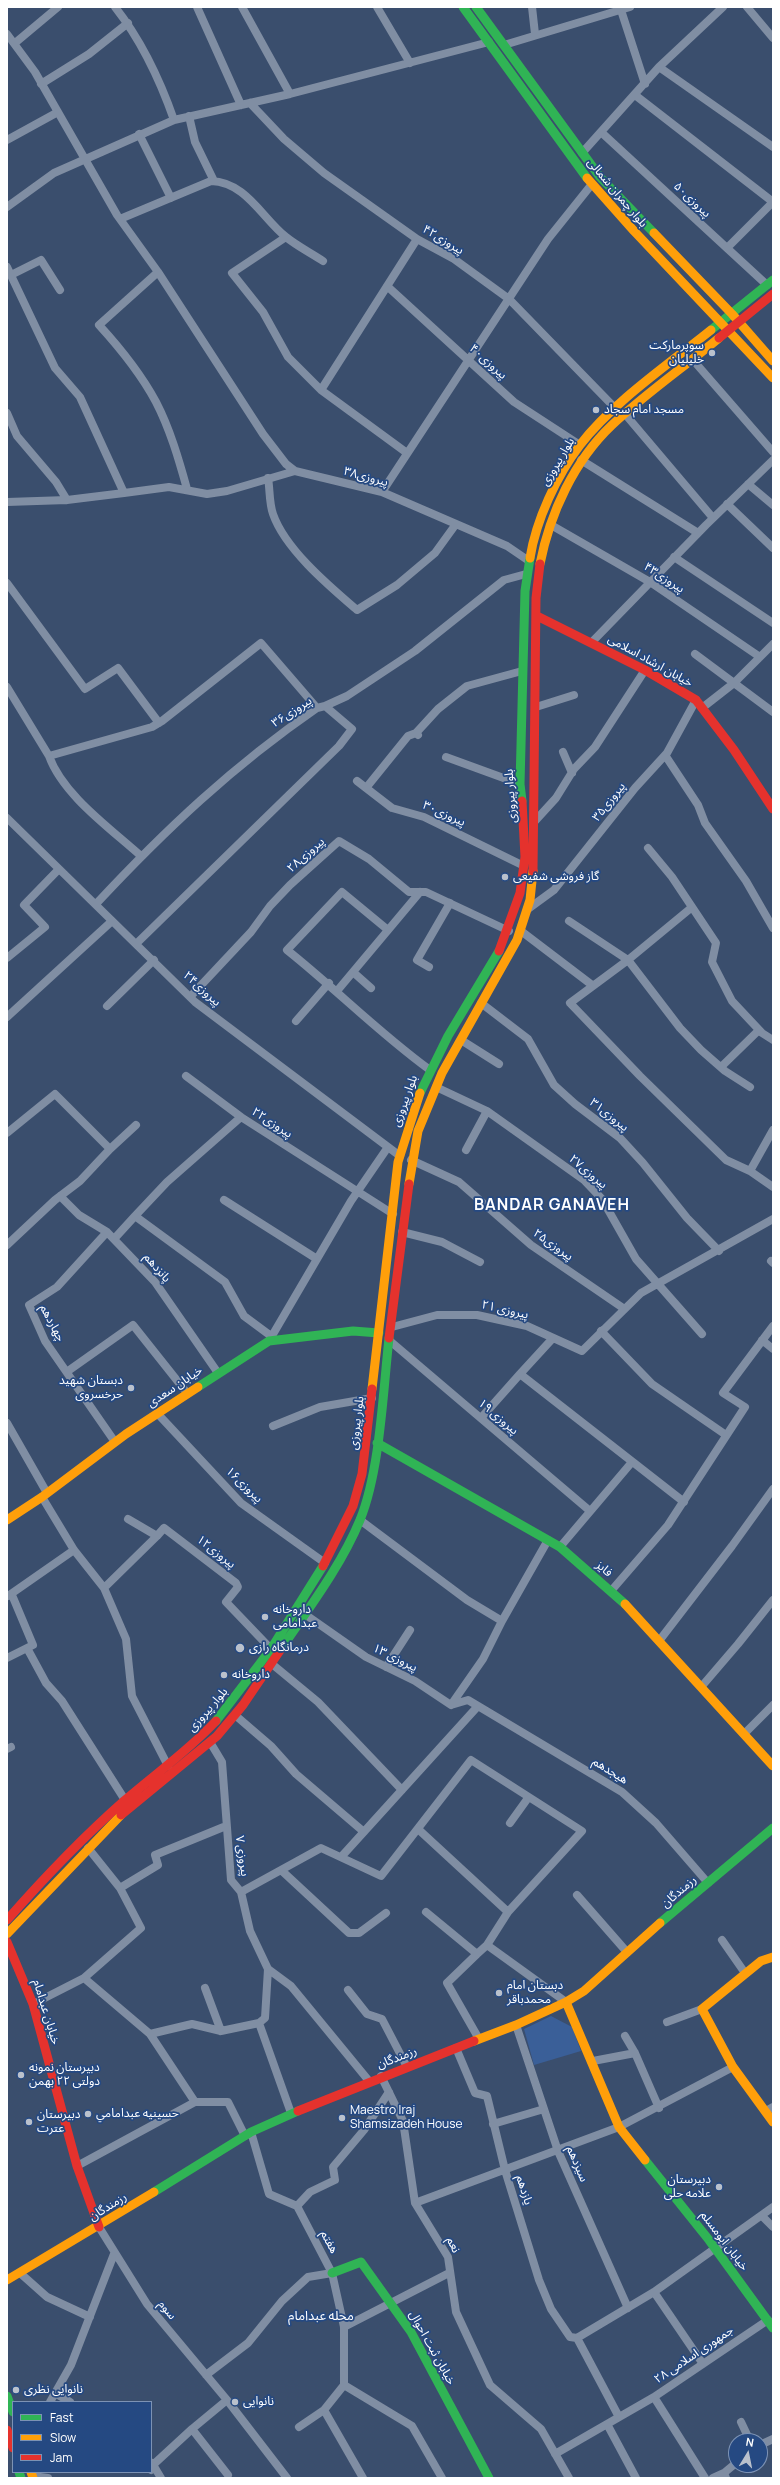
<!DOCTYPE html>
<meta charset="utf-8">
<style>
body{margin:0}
#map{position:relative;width:780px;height:2485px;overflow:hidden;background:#3a4e6d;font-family:Manrope,sans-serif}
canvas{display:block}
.frame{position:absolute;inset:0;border:8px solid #fff;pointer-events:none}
.legend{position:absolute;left:12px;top:2401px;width:140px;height:72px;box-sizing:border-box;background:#254982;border:1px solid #7c92b4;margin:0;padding:5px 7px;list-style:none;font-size:12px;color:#fff}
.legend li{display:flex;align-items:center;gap:8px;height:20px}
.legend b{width:20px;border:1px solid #7c92b4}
.north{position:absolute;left:728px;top:2433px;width:40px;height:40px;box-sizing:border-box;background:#254982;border:1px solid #7c92b4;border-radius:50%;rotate:10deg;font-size:11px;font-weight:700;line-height:16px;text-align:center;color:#fff}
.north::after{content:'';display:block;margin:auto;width:14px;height:18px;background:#bac1cc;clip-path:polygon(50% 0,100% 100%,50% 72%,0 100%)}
</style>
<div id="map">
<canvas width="780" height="2485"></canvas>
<div class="frame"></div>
<ul class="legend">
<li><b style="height:5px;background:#30b455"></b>Fast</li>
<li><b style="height:5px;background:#ff9f0a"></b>Slow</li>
<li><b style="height:5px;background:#e5322d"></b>Jam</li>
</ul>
<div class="north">N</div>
</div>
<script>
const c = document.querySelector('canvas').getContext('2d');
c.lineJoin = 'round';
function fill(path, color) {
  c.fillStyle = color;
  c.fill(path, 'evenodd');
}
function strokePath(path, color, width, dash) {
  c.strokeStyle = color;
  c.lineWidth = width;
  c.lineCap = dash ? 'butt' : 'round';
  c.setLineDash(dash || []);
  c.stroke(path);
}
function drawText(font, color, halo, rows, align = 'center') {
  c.font = font + ' Manrope,"Noto Sans Arabic",sans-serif';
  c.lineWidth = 3.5;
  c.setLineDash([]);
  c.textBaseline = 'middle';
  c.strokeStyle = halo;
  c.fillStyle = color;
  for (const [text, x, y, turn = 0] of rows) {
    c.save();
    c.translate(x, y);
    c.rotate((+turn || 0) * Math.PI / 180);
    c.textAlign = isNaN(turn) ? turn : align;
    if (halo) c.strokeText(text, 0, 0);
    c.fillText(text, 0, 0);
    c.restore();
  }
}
const green = new Path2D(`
 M551,2016l21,11 9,24 -47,14 -10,-36z`);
const street = new Path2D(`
 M115,7c26,33 45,73 59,113
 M197,7l44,98
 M242,7l48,87
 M377,7l33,56
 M532,7l3,27
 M620,7l25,77
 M747,7l26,31
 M7,34l28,38 82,143 41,57 105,162 23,30 9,7
 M15,43l43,-36
 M504,45l126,-38
 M659,67l114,80
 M41,84l48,-30 39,-31
 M635,95l138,107
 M250,103l34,36 40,34 93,66 37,20 55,40 106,109
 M189,116l6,26 19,39
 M601,132l166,153
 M139,134l32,64
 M7,140l51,-28
 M582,153l77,-86 64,-60
 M7,207l47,-34 120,-53 116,-26 199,-52
 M120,219l91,-38c35,1 51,37 75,56 11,9 25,16 37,24
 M286,237l-54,36 31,39 25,45 33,33 86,63
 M727,248l46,-46
 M7,267l48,101 25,29 44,96 45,-6 38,7 20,-3 68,-20 87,21 125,54 22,15
 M158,272l-59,53c21,23 42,49 57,77 14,27 23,58 31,87
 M11,275l30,-15 19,30
 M387,286l127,116 66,43
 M693,360l80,92
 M321,390l96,-151
 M7,413l10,23 39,46 11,18
 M625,414l88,104
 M581,460l117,73
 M268,478c2,11 1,25 5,36 12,35 56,72 84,96l40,-25 38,-32 21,-29
 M748,484l25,21
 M382,492l166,-253 44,-55
 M7,502l60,-2 57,-7
 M727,504l46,44
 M551,525l99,57 110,75
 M674,557l99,66
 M7,583l78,106 33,-21 41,55
 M591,643l115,-118 67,-65
 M695,654l78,58
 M7,687l42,69 103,-29 10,-6 99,-78 56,65
 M536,707l38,-12
 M702,708l32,-25 39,-39
 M418,735l-2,-2 22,-24 29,-23 55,-15
 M563,752l9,21
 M665,755l33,50 7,18 41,58 27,47
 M49,756c14,39 61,72 92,100
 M446,757l74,27
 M357,781l35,27 32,9 100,49
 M366,788l42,-52 8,-3
 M7,818l188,184 205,154
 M535,821l21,-23 18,-29 21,-22 50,-77
 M648,848l24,29 44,66 -4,19 20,39 30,32 11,7
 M96,904c69,-74 137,-138 221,-196l8,-2 22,-10 68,-45 89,-71 22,-6
 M691,908l-63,52 -58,43 70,73 86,84 24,11 23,16
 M528,909l26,-19 81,-102 32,-35 29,-53
 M569,921l59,39 52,68 21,22 24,21 25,16
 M388,930l-46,-38 -55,58c49,39 92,83 143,120
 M521,931l71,54
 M137,943l202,-197 13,-17 -27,-23
 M7,958l38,-31 -21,-22 35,-36
 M429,967l-12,-7 33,-57
 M353,972l18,16
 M337,991l83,-99
 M190,997l61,-65 19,-26 20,-21 49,-44 30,18 40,33h17l83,39
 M481,1003l47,36 26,46 21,19 45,34 23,25 44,55 32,33
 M107,1006l47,-46
 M7,1017l105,-96
 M296,1021l33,-38
 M461,1040l38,24
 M721,1067l38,-37
 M186,1076l55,41
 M436,1087l51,24 97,69 18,19 34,60 66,75
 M7,1133l48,-39 55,55 -30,32 -25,19 -48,45
 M110,1149l26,-24
 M466,1150l21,-39
 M411,1160l48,22 72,63 92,63
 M750,1171l23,-41
 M60,1196l19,19 28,17 48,50 63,91
 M224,1200l93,59
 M135,1216l32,-34 74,-65 152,97
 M107,1232l-50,55 -28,18 16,36 70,101
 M402,1232l40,10 38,20
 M114,1239l21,-23 90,66 19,34 27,20
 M771,1261l2,2
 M392,1327l45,-12h40l50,11 55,25 59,-58 132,-74
 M601,1331l51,53 74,51
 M762,1340l11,9
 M269,1341l82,-140 37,-54
 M390,1341l200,170
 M68,1371l65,-46 54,68
 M520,1374l33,-36
 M157,1413l84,90 84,60
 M481,1418l39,-44 164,128
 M7,1423l40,70
 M273,1426l47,-19 52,-9
 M42,1497l32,53 30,38 22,51 6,57 36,70
 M128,1519l29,17 7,-8 72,55 2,4 -12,15 45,47
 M360,1520l107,80 35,21
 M560,1547l72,-85
 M104,1588l53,-52
 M611,1591l57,-66 77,-118 -22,-14 50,-67
 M8,1596l66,-46
 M306,1615l60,42 49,24 36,24 17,-5 154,92 34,31 52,60
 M659,1641l73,-95 41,-57
 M27,1648l19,35 16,18 63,99
 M7,1658l26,-13 -21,-50
 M272,1664l46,38 84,88
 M386,1667l24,-37
 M702,1686l36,-42 35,-44
 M451,1705l32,-46 19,-38 46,-81
 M235,1715l36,31 25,28 68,58
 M745,1733l28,-28
 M210,1742l12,20 9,118 10,12 9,39 18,38 23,17 78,95
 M7,1749l4,-2
 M510,1823l18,-25
 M418,1829l90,83
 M342,1856l136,-150
 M281,1870l68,63h10l27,-20
 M120,1888l38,-23 -3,-10 71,-29
 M241,1892l80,-44 60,28 90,-116 111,71 -74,81 -21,33 -10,9 -51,-42
 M577,1895l49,56
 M722,1940l23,33
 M487,1945l79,57
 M477,1954l-30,29 32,56
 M84,1978l57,-50 -21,-40 -32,-40
 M205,1988l16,43
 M348,1990l19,24 15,5 25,48
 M33,2004l51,-26 66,56 42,-10 29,7 38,-8 6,-5 3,-49
 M667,2022l35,-13
 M259,2023l32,90
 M516,2025l42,126 70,157
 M150,2034l45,68
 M625,2036l10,17 24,55
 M456,2048l19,45 12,3 18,74 34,110 12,29 19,28 7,1
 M593,2061l42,-8
 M381,2076l22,45 12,82 33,54 8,55 34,73 51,44 28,49
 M766,2111l7,-4
 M493,2124l51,-15
 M251,2132l18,62 28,12 35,67 12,54v58
 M77,2166l118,-64h33l17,34
 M415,2203l204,-76 114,-60
 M297,2206l13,-14 25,-12 -2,-13 31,-37 25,-38
 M762,2216l11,11
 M99,2227l48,77 80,96 60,78
 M20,2273l27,24 43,20
 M654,2292l49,72
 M344,2327l105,-54
 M206,2375l42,-32 34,-42 26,-24 24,-4
 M344,2385l68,41 30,52
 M344,2385l-20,25 39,68
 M55,2393l15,9
 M50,2402l21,-37 43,-111
 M619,2417l-42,-79 77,-46 119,-85
 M741,2422l9,19
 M607,2424l29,54
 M299,2427l25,-17
 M192,2429l36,46
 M760,2445l13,-6
 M555,2454l99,-57
 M152,2463l9,15
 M151,2470l3,-6 38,-35 35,-29
 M724,2473l12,-10
 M32,2476l16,2
 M705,2478l-51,-81 114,-77
 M713,2478l11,-5 2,5`);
const fast = new Path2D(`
 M463,7l124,171
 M476,7l124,170 54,56
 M711,330l62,-50
 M522,801l-2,-17 5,-193 5,-33
 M420,1093l28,-57 51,-85
 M198,1387l71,-46 84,-10 26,2
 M377,1443l183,104 65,57
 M281,1649c28,-41 60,-83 79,-129 20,-49 23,-128 29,-182
 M216,1721l55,-72 52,-83
 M660,1923l113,-95
 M645,2160l64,80 64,88
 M154,2192l97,-60 47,-21
 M332,2273l29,-11 50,70 78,146
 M7,2396l6,16
 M19,2472l2,6`);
const slow = new Path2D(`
 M587,178l47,53 139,147
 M654,233l78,81 41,47
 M530,558c6,-38 27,-83 50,-113 33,-43 89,-81 131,-115
 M540,564c10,-51 34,-103 72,-139 33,-31 72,-58 107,-87
 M409,1184l9,-53 24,-58 75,-133 13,-40 3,-29
 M372,1389l26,-227 22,-69
 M7,1520l35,-23 84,-63 72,-47
 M625,1604l148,162
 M7,1934l114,-119
 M773,1957l-12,4 -59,48 31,58 40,55
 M566,2002l53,125 26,33
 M474,2041l42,-16 50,-23 18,-11 76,-68
 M7,2280l147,-88
 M31,2472l2,6`);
const jam = new Path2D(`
 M719,338l54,-44
 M537,616l108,54 51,30 38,50 39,59
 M533,871l3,-273 4,-34
 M499,951l21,-58 5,-36 -3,-56
 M389,1338l20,-154
 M323,1566l30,-60 9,-32 10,-85
 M121,1815l96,-79 26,-31 38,-56
 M7,1920c37,-42 75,-82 117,-119 31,-27 64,-50 92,-80
 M7,1942l26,62 44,162 22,61
 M298,2111l176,-70
 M7,2430l6,18`);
const markers = [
 [712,353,4,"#bac1cc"],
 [596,410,4,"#bac1cc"],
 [505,877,4,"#bac1cc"],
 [131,1388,4,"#bac1cc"],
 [265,1617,4,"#bac1cc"],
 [240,1648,5,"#bac1cc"],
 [224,1675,4,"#bac1cc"],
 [499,1993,4,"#bac1cc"],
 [21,2075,4,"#bac1cc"],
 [88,2114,4,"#bac1cc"],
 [342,2118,4,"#bac1cc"],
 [29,2122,4,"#bac1cc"],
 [719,2187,4,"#bac1cc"],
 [16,2390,4,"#bac1cc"],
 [235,2402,4,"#bac1cc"]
];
const streetNames = [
 ["بلوار چمران شمالی",617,193,50],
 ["پیروزی۵۰",692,200,43],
 ["پیروزی۴۲",443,240,31],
 ["پیروزی۴۰",488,362,42],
 ["بلوار پیروزی",558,462,-59],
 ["پیروزی۳۸",366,477,15],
 ["پیروزی۴۳",664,578,33],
 ["خیابان ارشاد اسلامی",650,661,29],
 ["پیروزی۳۶",292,712,-33],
 ["بلوار پیروزی",511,796,-94],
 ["پیروزی۳۵",609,802,-52],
 ["پیروزی۳۰",444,814,24],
 ["پیروزی۲۸",306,855,-42],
 ["پیروزی۲۴",202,989,42],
 ["بلوار پیروزی",405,1101,-70],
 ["پیروزی۳۱",609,1115,38],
 ["پیروزی۲۲",272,1123,33],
 ["پیروزی۲۷",588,1172,40],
 ["پیروزی۲۵",553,1245,35],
 ["پانزدهم",157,1268,49],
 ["پیروزی ۲۱",505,1310,13],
 ["چهاردهم",52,1323,62],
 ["خیابان سعدی",175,1387,-34],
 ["پیروزی ۱۹",498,1417,40],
 ["بلوار پیروزی",357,1423,-83],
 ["پیروزی۱۶",244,1485,44],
 ["پیروزی۱۲",216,1552,38],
 ["فایز",604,1569,41],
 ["پیروزی ۱۳",395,1658,26],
 ["بلوار پیروزی",208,1710,-49],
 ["هیجدهم",610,1771,32],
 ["پیروزی ۷",242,1856,82],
 ["رزمندگان",679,1892,-41],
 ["خیابان عبدامام",46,2012,73],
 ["رزمندگان",397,2058,-21],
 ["سیزدهم",577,2164,67],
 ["یازدهم",524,2190,73],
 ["رزمندگان",108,2207,-32],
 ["خیابان ابومسلم",724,2241,53],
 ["هفتم",329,2242,62],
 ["نعم",453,2245,64],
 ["سوم",167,2310,50],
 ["خیابان ثبت احوال",432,2348,61],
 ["جمهوری اسلامی ۲۸",694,2355,-34]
];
const poiNames = [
 ["سوپرمارکت",704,346,"right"],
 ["خلیلیان",704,360,"right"],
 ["مسجد امام سجاد",604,410],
 ["گاز فروشی شفیعی",513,877],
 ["دبستان شهید",123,1381,"right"],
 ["حرخسروی",123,1395,"right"],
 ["داروخانه",273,1610],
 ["عبدامامی",273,1624],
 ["درمانگاه رازی",249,1648],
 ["داروخانه",232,1675],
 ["دبستان امام",507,1986],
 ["محمدباقر",507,2000],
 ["دبیرستان نمونه",29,2068],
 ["دولتی ۲۲ بهمن",29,2082],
 ["Maestro Iraj",350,2111],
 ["Shamsizadeh House",350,2125],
 ["حسينيه عبدامامي",96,2114],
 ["دبیرستان",37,2115],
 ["عترت",37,2129],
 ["دبیرستان",711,2180,"right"],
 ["علامه حلی",711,2194,"right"],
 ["نانوایی نظری",24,2390],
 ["نانوایی",243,2402]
];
const neighbourhoodNames = [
 ["محله عبدامام",321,2316]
];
const districtNames = [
 ["BANDAR GANAVEH",552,1206]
];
fill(green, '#3a5f98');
strokePath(street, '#808ea3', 8);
strokePath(fast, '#30b455', 9);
strokePath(slow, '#ff9f0a', 9);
strokePath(jam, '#e5322d', 9);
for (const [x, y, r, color] of markers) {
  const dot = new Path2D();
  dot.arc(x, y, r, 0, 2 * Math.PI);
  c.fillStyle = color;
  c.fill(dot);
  strokePath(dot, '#254982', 1.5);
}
drawText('12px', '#fff', '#254982', streetNames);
drawText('12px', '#fff', '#254982', poiNames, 'left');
drawText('13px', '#fff', '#254982', neighbourhoodNames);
c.letterSpacing = '1px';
drawText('bold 16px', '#fff', '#254982', districtNames);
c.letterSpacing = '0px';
</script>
